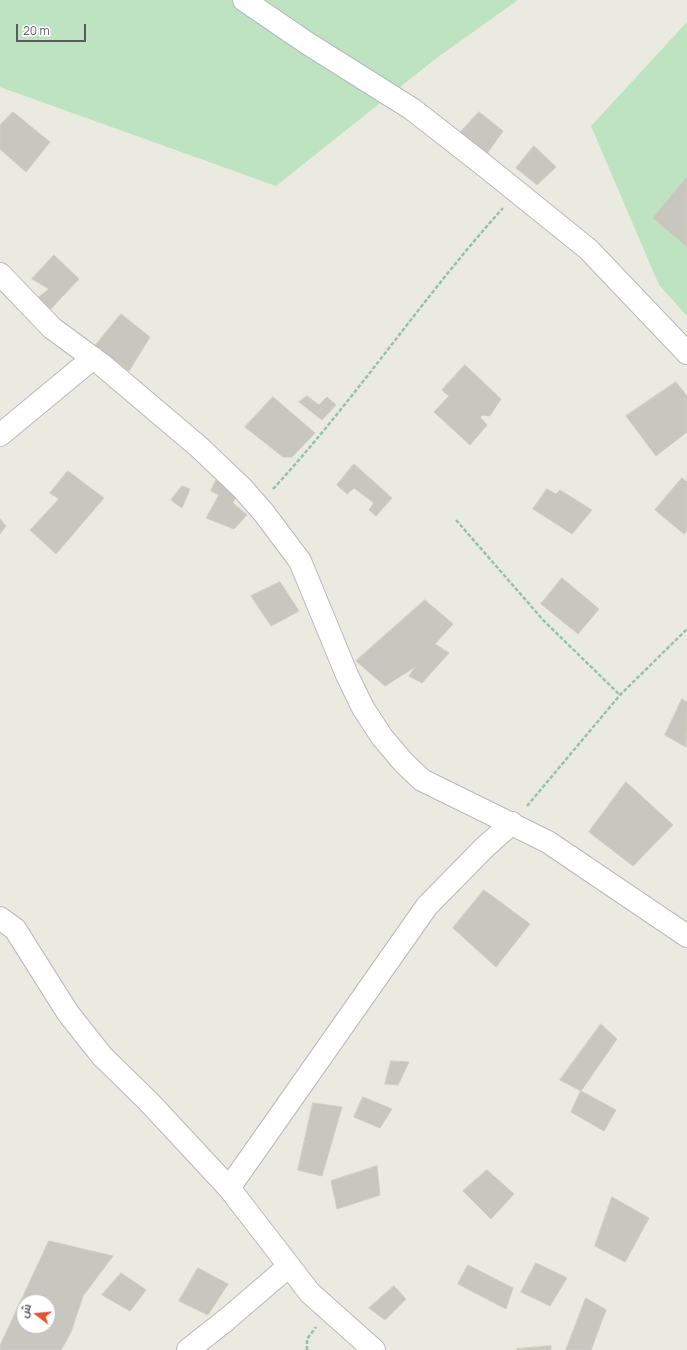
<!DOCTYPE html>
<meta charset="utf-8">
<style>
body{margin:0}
#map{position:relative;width:687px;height:1350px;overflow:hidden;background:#ebeae0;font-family:Manrope,Cairo,sans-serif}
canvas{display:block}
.north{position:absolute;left:16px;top:1294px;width:40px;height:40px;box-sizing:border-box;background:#fff;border:1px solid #bdbdc0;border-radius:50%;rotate:286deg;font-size:11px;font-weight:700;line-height:16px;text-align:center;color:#595b61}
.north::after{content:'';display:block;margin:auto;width:14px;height:18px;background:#e2532f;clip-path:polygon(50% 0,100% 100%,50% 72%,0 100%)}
.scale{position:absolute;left:16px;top:24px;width:70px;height:18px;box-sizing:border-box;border:2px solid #595b61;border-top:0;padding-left:5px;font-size:12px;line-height:14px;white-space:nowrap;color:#595b61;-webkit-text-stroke:3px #fff;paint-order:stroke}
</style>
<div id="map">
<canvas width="687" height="1350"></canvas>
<div class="north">ش</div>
<div class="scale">20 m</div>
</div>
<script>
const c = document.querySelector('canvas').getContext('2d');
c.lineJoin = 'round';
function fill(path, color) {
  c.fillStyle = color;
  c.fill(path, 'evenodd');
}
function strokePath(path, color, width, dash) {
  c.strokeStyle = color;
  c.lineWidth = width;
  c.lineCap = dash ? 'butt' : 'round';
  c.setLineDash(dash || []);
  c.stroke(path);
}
const green = new Path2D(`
 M0,0h518l-84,60 -158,126 -276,-99z
 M687,22v294l-28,-31 -68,-159z`);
const building = new Path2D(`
 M13,112l37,30 -24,30 -26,-23v-24z
 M479,112l24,19 -17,24 -27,-21z
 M534,146l22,21 -19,18 -21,-17z
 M687,177v70l-34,-29z
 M54,255l25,24 -33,35 -12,-13 15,-12 -17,-10z
 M121,314l29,23 -21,34 -34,-25z
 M465,365l36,34 -11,17 -7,-1 -3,2 7,8 -17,20 -36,-33 15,-16 -7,-6z
 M676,382l11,14v36l-31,24 -30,-40z
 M307,396l12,9 8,-8 9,8 -14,15 -23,-18z
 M273,397l42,36 -23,24h-9l-38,-30z
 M354,464l38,34 -16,18 -7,-6 5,-7 -20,-15 -7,6 -10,-9z
 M68,471l36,27 -48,56 -26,-24 29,-31 -9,-6z
 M682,478l5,4v48l-3,4 -29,-24z
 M216,480l22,12 -5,11 14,12 -13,14 -28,-11 13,-23 -8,-4z
 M182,486l8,3 -8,19 -11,-8z
 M547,489l9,5 4,-4 32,20 -20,24 -39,-25z
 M0,519l6,7 -6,8z
 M562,578l37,31 -21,25 -37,-30z
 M280,582l19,29 -28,15 -20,-30z
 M425,600l28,24 -18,20 14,9 -27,30 -13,-7 6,-9 -30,19 -29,-25z
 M682,699l5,3 -1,45 -21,-12z
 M626,782l47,43 -40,41 -44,-34z
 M484,890l46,34 -34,43 -43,-39z
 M601,1024l16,15 -36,52 -21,-11z
 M391,1061l18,1 -11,23 -13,-1z
 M581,1091l35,19 -12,21 -33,-19z
 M363,1097l29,12 -12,19 -26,-11z
 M313,1103l29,4 -20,69 -24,-6z
 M377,1166l3,29 -43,14 -6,-28z
 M487,1170l27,24 -23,25 -28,-28z
 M612,1197l37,21 -24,44 -30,-16z
 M49,1241l64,15 -30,40 -12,36 -10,18h-61v-4zM24,1302h24v24h-24z
 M536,1263l31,15 -17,28 -29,-14z
 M468,1265l45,23 -7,21 -48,-25z
 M198,1268l30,16 -20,31 -29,-14z
 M121,1273l25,17 -16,21 -28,-16z
 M394,1286l12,13 -21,21 -16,-12z
 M586,1298l20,12 -15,40h-25z
 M551,1346v4h-34v-1z`);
const path = new Path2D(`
 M273,489c82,-89 149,-191 230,-281
 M456,520l88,101 76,74
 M527,806l93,-111 67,-66
 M307,1350v-11l9,-12`);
const minor = new Path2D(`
 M244,0l63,43 105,66 73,57 103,83 99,104
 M0,274l52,54 49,36 98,83 43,41 22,25 36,48 47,114 16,33 19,29 22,26 18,17 126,62 139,94
 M0,435l93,-77
 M0,918l15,11 53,84 34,43 47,46 80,86 81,105 64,57
 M229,1188l198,-282 58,-59 27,-24
 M188,1350l38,-30 63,-54`);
fill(green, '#bde3c1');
fill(building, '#c8c7bf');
strokePath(building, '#d0cdbf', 1);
strokePath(minor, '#b8b9bf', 24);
strokePath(path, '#96c3a8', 2.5, [4, 2]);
strokePath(minor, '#fff', 22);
</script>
